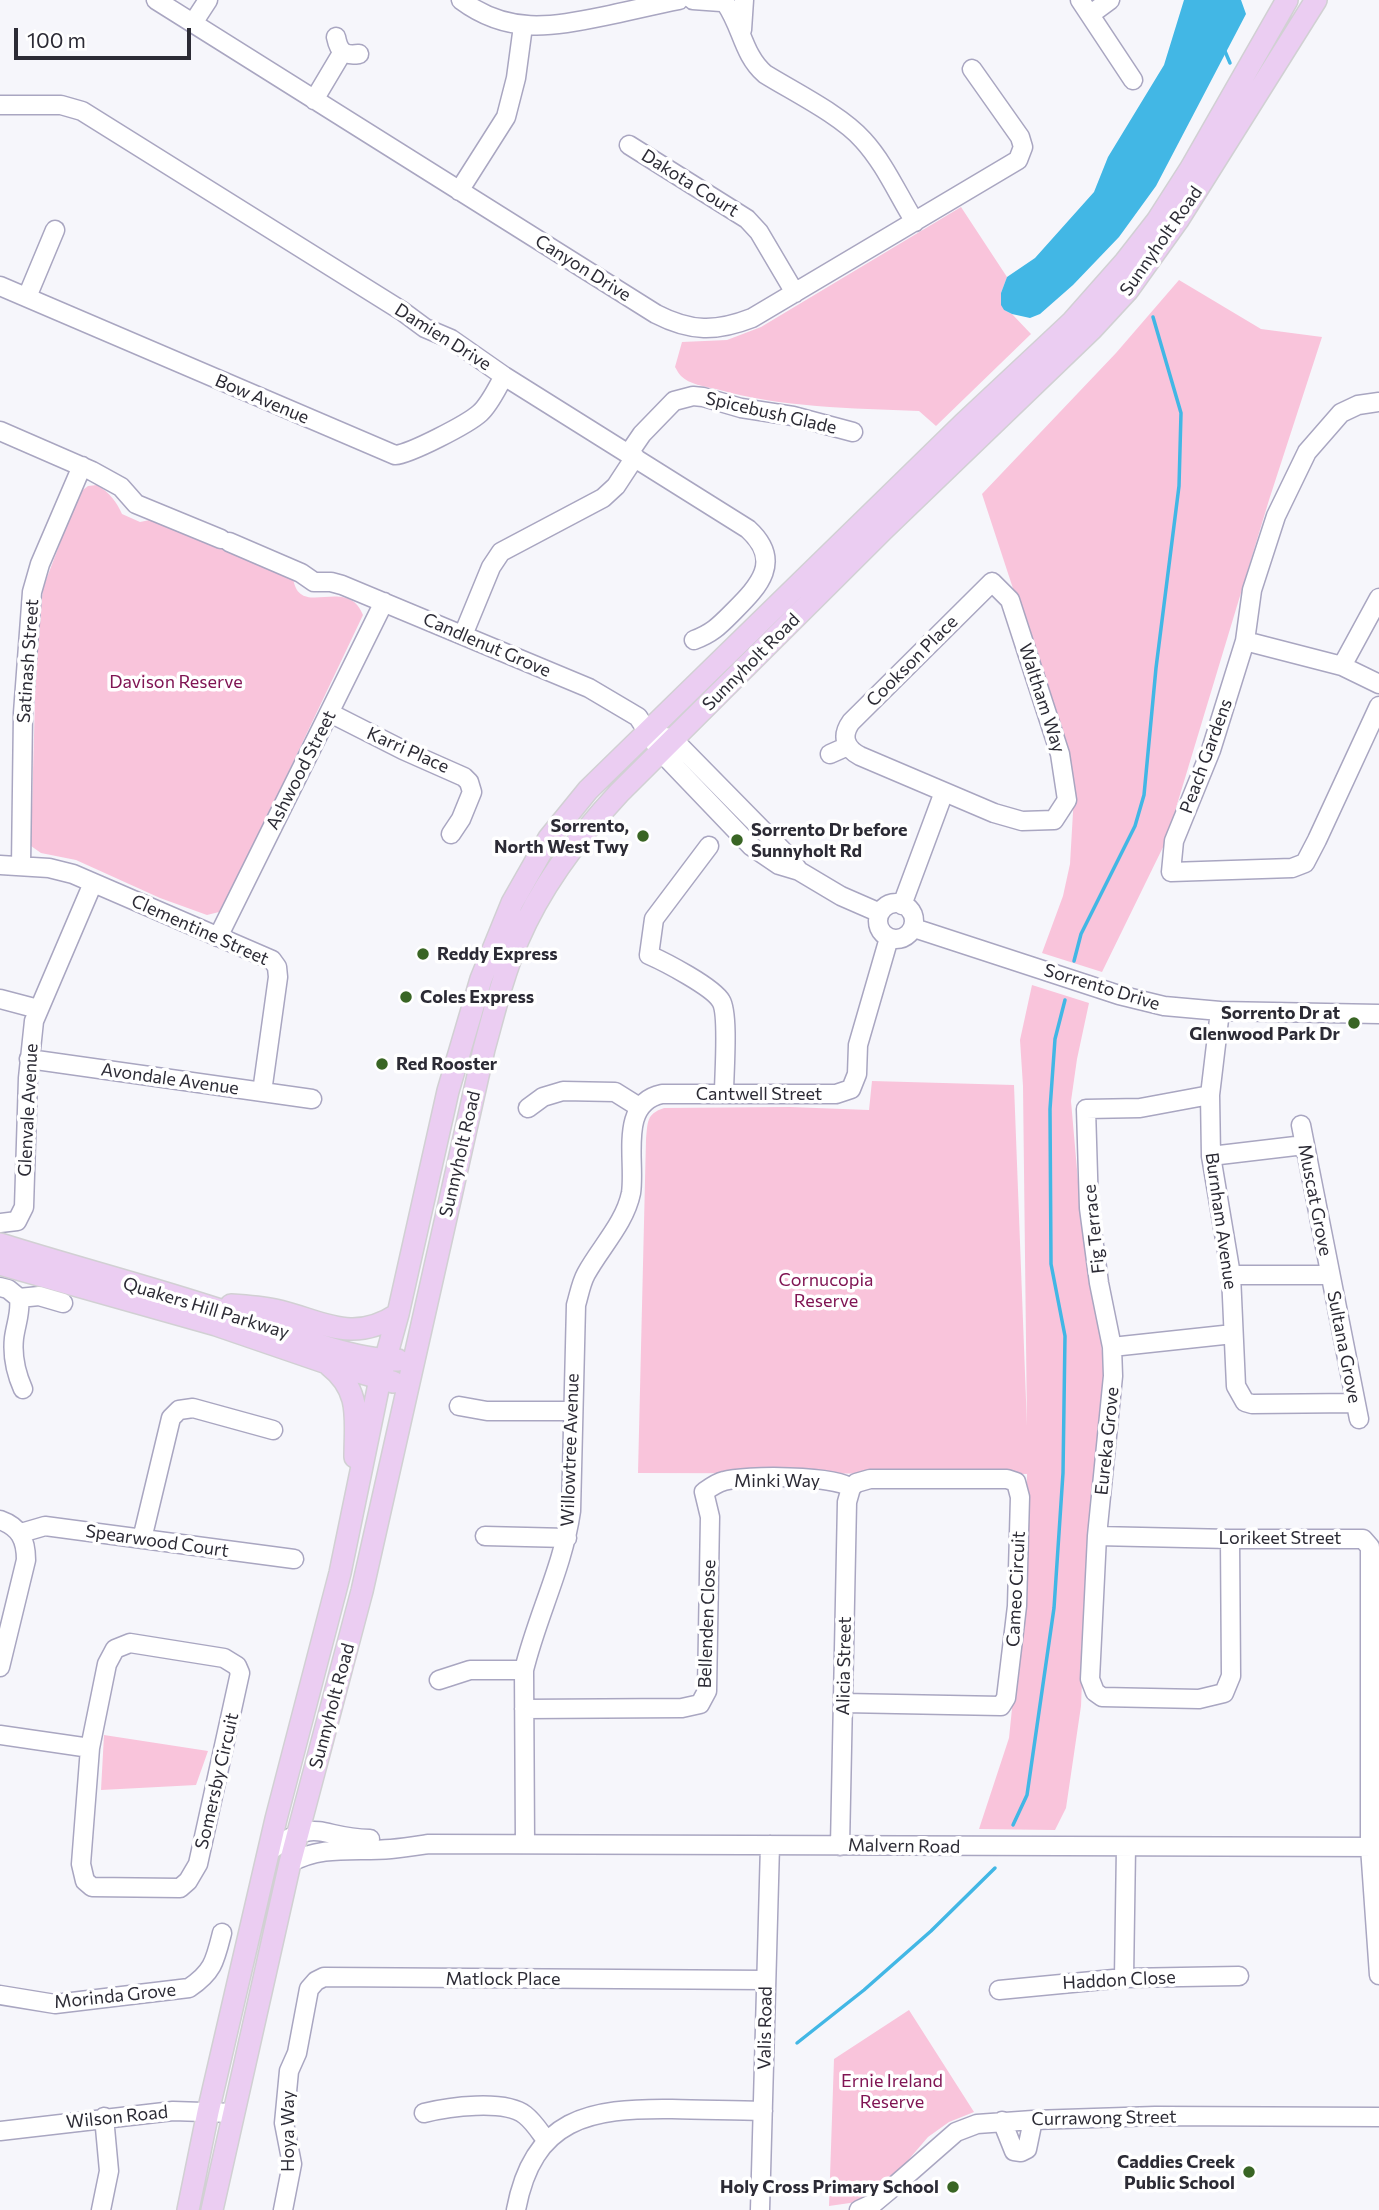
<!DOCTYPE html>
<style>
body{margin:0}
#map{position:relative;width:1379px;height:2210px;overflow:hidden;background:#f6f6fb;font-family:Commissioner,sans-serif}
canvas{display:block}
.scale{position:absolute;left:14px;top:28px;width:177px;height:32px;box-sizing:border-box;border:4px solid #2c2b35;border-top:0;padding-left:9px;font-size:21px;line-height:24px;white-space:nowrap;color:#2c2b35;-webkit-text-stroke:5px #fff;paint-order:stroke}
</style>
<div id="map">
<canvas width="1379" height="2210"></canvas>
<div class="scale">100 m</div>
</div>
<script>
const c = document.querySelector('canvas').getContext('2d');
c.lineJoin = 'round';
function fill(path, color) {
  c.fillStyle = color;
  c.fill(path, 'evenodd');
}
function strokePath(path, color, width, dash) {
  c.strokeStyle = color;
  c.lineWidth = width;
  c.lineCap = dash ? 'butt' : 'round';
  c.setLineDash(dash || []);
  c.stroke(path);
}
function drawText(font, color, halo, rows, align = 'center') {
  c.font = font + ' Commissioner,sans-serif';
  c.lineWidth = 7;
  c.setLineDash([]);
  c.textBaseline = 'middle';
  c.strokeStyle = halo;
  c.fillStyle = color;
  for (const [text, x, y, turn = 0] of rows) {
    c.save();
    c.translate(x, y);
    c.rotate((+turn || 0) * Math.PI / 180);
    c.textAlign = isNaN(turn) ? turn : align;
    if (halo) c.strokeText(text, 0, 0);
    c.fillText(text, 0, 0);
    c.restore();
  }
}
const green = new Path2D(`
 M961,207l46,70 -6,16 3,17 8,4 19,20 -95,92 -17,-15c-68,-3 -137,-3 -203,-22 -11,-2 -27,-5 -35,-13 -3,-3 -4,-6 -6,-9l7,-25 45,-2 34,-13z
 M1179,280l82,49 61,8 -53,163 -103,341 -64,131 -60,-19 21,-57 7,-32 4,-69 -8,-45 -84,-256 134,-141z
 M97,485c13,8 19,16 25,29l18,8 15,-3 138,58c5,44 54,-3 70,38l-123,259 -21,38 -12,3 -47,-17 -84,-38 -35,-7 -10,-7 5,-184 7,-74 36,-95 9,-7z
 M1032,985l57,18 -12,56 -6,42 9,103 21,136 3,39 -16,149 -7,178 -15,102 -11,22 -76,-1 30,-91 16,-157 2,-107 -389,-1 8,-334c2,-17 0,-25 18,-31l126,-1 79,3 3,-29 142,4 13,341 -4,-340 -3,-46z
 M104,1735l104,16 -12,34 -95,5z
 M909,2010l65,102 -25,10 -21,15 -24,28 -47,37 -28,4 5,-147z`);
const water = new Path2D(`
 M1184,0h57l5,14 -90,172 -37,51 -46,48 -33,29 -10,4 -18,-4 -8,-4 -3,-5v-12l6,-16 28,-19 59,-66 14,-35 56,-92z`);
const stream = new Path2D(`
 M1224,49l6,14
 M1074,961l7,-27 54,-108 9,-31 12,-127 23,-182 2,-73 -28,-96
 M1013,1825l14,-30 27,-187 9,-135 2,-137 -14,-72 -1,-155 5,-70 10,-39
 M797,2043l67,-53 67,-59 64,-63`);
const minor = new Path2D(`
 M156,0l500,314c35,18 60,18 96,4l266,-158 5,-13 -3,-10 -48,-68
 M461,0c47,35 90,27 144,16 24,-5 49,-11 74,-16
 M693,0l28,2
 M1080,0l53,80
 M726,4c16,23 17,51 39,70 29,18 76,41 98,66 22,24 35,55 52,82
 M1091,14l19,-14
 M193,23l15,-23
 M742,30l2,-30
 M336,37c3,15 8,19 23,17
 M314,100l28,-47
 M0,105h61l21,6 320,200 23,17 26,11 53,37 244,153c35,32 11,57 -14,82 -14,14 -21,22 -40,29
 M629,145l118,74 12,13 36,61
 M459,191l47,-74 10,-39 7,-52
 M0,286l395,169c15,-1 73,-31 85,-42 10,-9 17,-25 24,-37
 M27,297l28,-67
 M1379,402l-21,3 -17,8 -34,39 -31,64 -24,74 -7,51 -34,109 -37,91 -3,31 121,-4 13,-5 12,-23 62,-134
 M0,431l92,40 29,16 15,17 85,35
 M629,453l13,-19 32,-33 19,-5 10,1 38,11 52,8 60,16
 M229,542l72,31 13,9h17l11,3 247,103 49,29 22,34 91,95 28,19 20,6 42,25 39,17
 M992,582l18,18 50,154 7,46 -13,20 -32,1 -28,-8 -134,-57c-15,-8 -19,-20 -9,-34z
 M463,635l28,-68 10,-15 102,-54 13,-12 19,-29
 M1245,641l97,25 37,18
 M1342,666l37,-68
 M330,713l73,37 61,27 5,5 3,10 -11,27 -10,15
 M661,736l12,3 115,117 11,15
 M830,754l18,-8
 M709,846l-55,73 -5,36c16,7 64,32 72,46 8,13 3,73 3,92
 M0,865l49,3 24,6 199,86 5,7 1,10 -16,115
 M21,866l2,-153 9,-121 8,-28 42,-98
 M878 921a18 18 0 1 1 36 0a18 18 0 1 1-36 0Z
 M902,905l42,-113
 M914,928l205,67 45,11 56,5 159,3
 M218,937l166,-335
 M0,999l38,10
 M1220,1011l-10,84 1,61 20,119 5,111 9,16 7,2 103,-1
 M29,1059l283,40
 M1210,1095l-70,13 -54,1 3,99 10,75 13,64 1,29 -16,160 -7,143 5,13 7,5 97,2 25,-6 7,-17 -1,-137
 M528,1108l15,-11 20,-6 52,1 24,15
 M1301,1125l58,294
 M1211,1156l93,-11
 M0,1223l17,-2 7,-14 4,-129 6,-57 59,-138
 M1231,1275h99
 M0,1287l8,2 11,9c2,15 -3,25 -5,40 -2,18 2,35 9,51
 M19,1298l20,-2 24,7
 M1112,1347l121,-13
 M459,1406l28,5h85
 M0,1520c20,7 26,20 26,40l-26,107
 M21,1533l24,-7 249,33
 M485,1536l82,2
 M1097,1536l133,3h133l7,8v300l9,128
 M142,1539l29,-121 8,-8 14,-2 80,22
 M130,1643l94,15 13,8 3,7 -42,191 -10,17 -8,7 -88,-1 -7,-6 -4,-17 9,-116 17,-84 8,-15z
 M439,1680l31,-10h54
 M844,1703l157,3 5,-8 11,-92 3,-109 -4,-15 -9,-3h-137l-14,4 -5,5
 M524,1709l158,-1 18,-4 7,-13 3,-174 -6,-25c7,-5 12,-9 20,-11 20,-6 112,-6 127,7
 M0,1735l90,13
 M525,1844l-1,-174c13,-54 39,-103 47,-159l5,-206c3,-10 5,-22 10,-31 14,-26 39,-51 45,-81 5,-32 -13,-90 31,-99h174l15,-5 6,-15 1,-29 31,-107
 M840,1846l7,-344 4,-14
 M268,1852c51,-37 49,-14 102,-13
 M290,1863c32,-18 65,-11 101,-14 13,-1 25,-3 38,-5l950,3
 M1124,1978l2,-131
 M999,1990l125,-12 115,-2
 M0,1995l55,9 134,-16c24,-16 26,-27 33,-55
 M424,2113c24,-6 80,-14 101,2 9,7 15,17 21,25
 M1002,2121l12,30 7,1 6,-3 6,-29
 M0,2131l173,-20 60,2
 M101,2210l8,-39 -5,-54
 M283,2210l9,-46 -8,-41 5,-52 8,-18 12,-64 7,-8 8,-4 442,3
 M516,2210c17,-92 73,-102 156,-101 30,1 61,1 91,2
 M760,2210l10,-365
 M859,2210l15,-7 18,-15 64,-56 21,-8 56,-4 122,-4 224,1`);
const major = new Path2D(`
 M0,1244c73,23 147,42 220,66 51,17 127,51 178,50
 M0,1264l216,61 111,38 66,19
 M231,1305c15,1 30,2 44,5 46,10 76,35 123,4
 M329,1365c33,26 26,54 26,92
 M188,2210l20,-98 68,-293 64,-246 40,-194 18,-65 50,-223 33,-112 31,-76 37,-65 39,-48 376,-367 108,-101 53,-60 32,-41 34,-53 96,-168
 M212,2210l78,-347 72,-272 122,-542c10,-36 19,-74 34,-109 24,-56 60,-103 101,-147l265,-264 208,-200 36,-39 50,-70 138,-220`);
const markers = [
 [643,836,7,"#396524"],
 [737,840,7,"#396524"],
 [423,954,7,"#396524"],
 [406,997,7,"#396524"],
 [1354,1023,7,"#396524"],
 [382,1064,7,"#396524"],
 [1249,2172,7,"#396524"],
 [953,2187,7,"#396524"]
];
const streetNames = [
 ["Dakota Court",690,183,32],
 ["Sunnyholt Road",1161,241,-55],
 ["Canyon Drive",583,268,32],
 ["Damien Drive",443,337,32],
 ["Bow Avenue",262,399,23],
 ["Spicebush Glade",771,413,13],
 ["Candlenut Grove",487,645,23],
 ["Satinash Street",28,661,-86],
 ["Cookson Place",912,661,-45],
 ["Sunnyholt Road",751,662,-45],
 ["Waltham Way",1042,698,72],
 ["Karri Place",408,750,24],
 ["Peach Gardens",1206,756,-70],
 ["Ashwood Street",301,770,-63],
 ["Clementine Street",200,930,24],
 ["Sorrento Drive",1102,987,17],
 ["Avondale Avenue",170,1079,8],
 ["Cantwell Street",759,1094],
 ["Glenvale Avenue",28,1110,-87],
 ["Sunnyholt Road",460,1154,-77],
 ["Muscat Grove",1315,1200,79],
 ["Burnham Avenue",1221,1221,82],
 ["Fig Terrace",1094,1229,-96],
 ["Quakers Hill Parkway",206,1308,17],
 ["Sultana Grove",1344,1347,79],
 ["Eureka Grove",1107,1441,-84],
 ["Willowtree Avenue",570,1450,-88],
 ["Minki Way",777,1481],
 ["Lorikeet Street",1280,1538],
 ["Spearwood Court",157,1541,8],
 ["Cameo Circuit",1016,1589,-87],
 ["Bellenden Close",707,1624,-88],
 ["Alicia Street",844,1666,-89],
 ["Sunnyholt Road",332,1706,-75],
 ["Somersby Circuit",217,1781,-77],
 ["Malvern Road",904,1846,1],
 ["Matlock Place",503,1979],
 ["Haddon Close",1119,1980,-3],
 ["Morinda Grove",115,1996,-6],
 ["Valis Road",765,2028,-89],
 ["Wilson Road",117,2117,-6],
 ["Currawong Street",1104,2118,-1],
 ["Hoya Way",288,2131,-90]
];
const parkNames = [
 ["Davison Reserve",176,682],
 ["Cornucopia",826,1280],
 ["Reserve",826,1301],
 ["Ernie Ireland",892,2081],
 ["Reserve",892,2102]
];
const poiNames = [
 ["Sorrento,",629,826],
 ["North West Twy",629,847],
 ["Sorrento Dr before",751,830,"left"],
 ["Sunnyholt Rd",751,851,"left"],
 ["Reddy Express",437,954,"left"],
 ["Coles Express",420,997,"left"],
 ["Sorrento Dr at",1340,1013],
 ["Glenwood Park Dr",1340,1034],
 ["Red Rooster",396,1064,"left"],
 ["Caddies Creek",1235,2162],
 ["Public School",1235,2183],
 ["Holy Cross Primary School",939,2187]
];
fill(green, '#f9c4db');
fill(water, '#42b7e5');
strokePath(stream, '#42b7e5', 3.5);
strokePath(minor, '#a9a6c1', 21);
strokePath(major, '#d1d0d3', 24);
strokePath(minor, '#fff', 18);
strokePath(major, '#ebcdf2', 21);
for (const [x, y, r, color] of markers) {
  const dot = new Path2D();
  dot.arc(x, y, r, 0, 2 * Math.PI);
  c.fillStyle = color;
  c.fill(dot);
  strokePath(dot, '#fff', 2.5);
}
drawText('18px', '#2c2b35', '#fff', streetNames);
drawText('18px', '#801554', '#fff', parkNames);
drawText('bold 18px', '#2c2b35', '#fff', poiNames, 'right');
</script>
